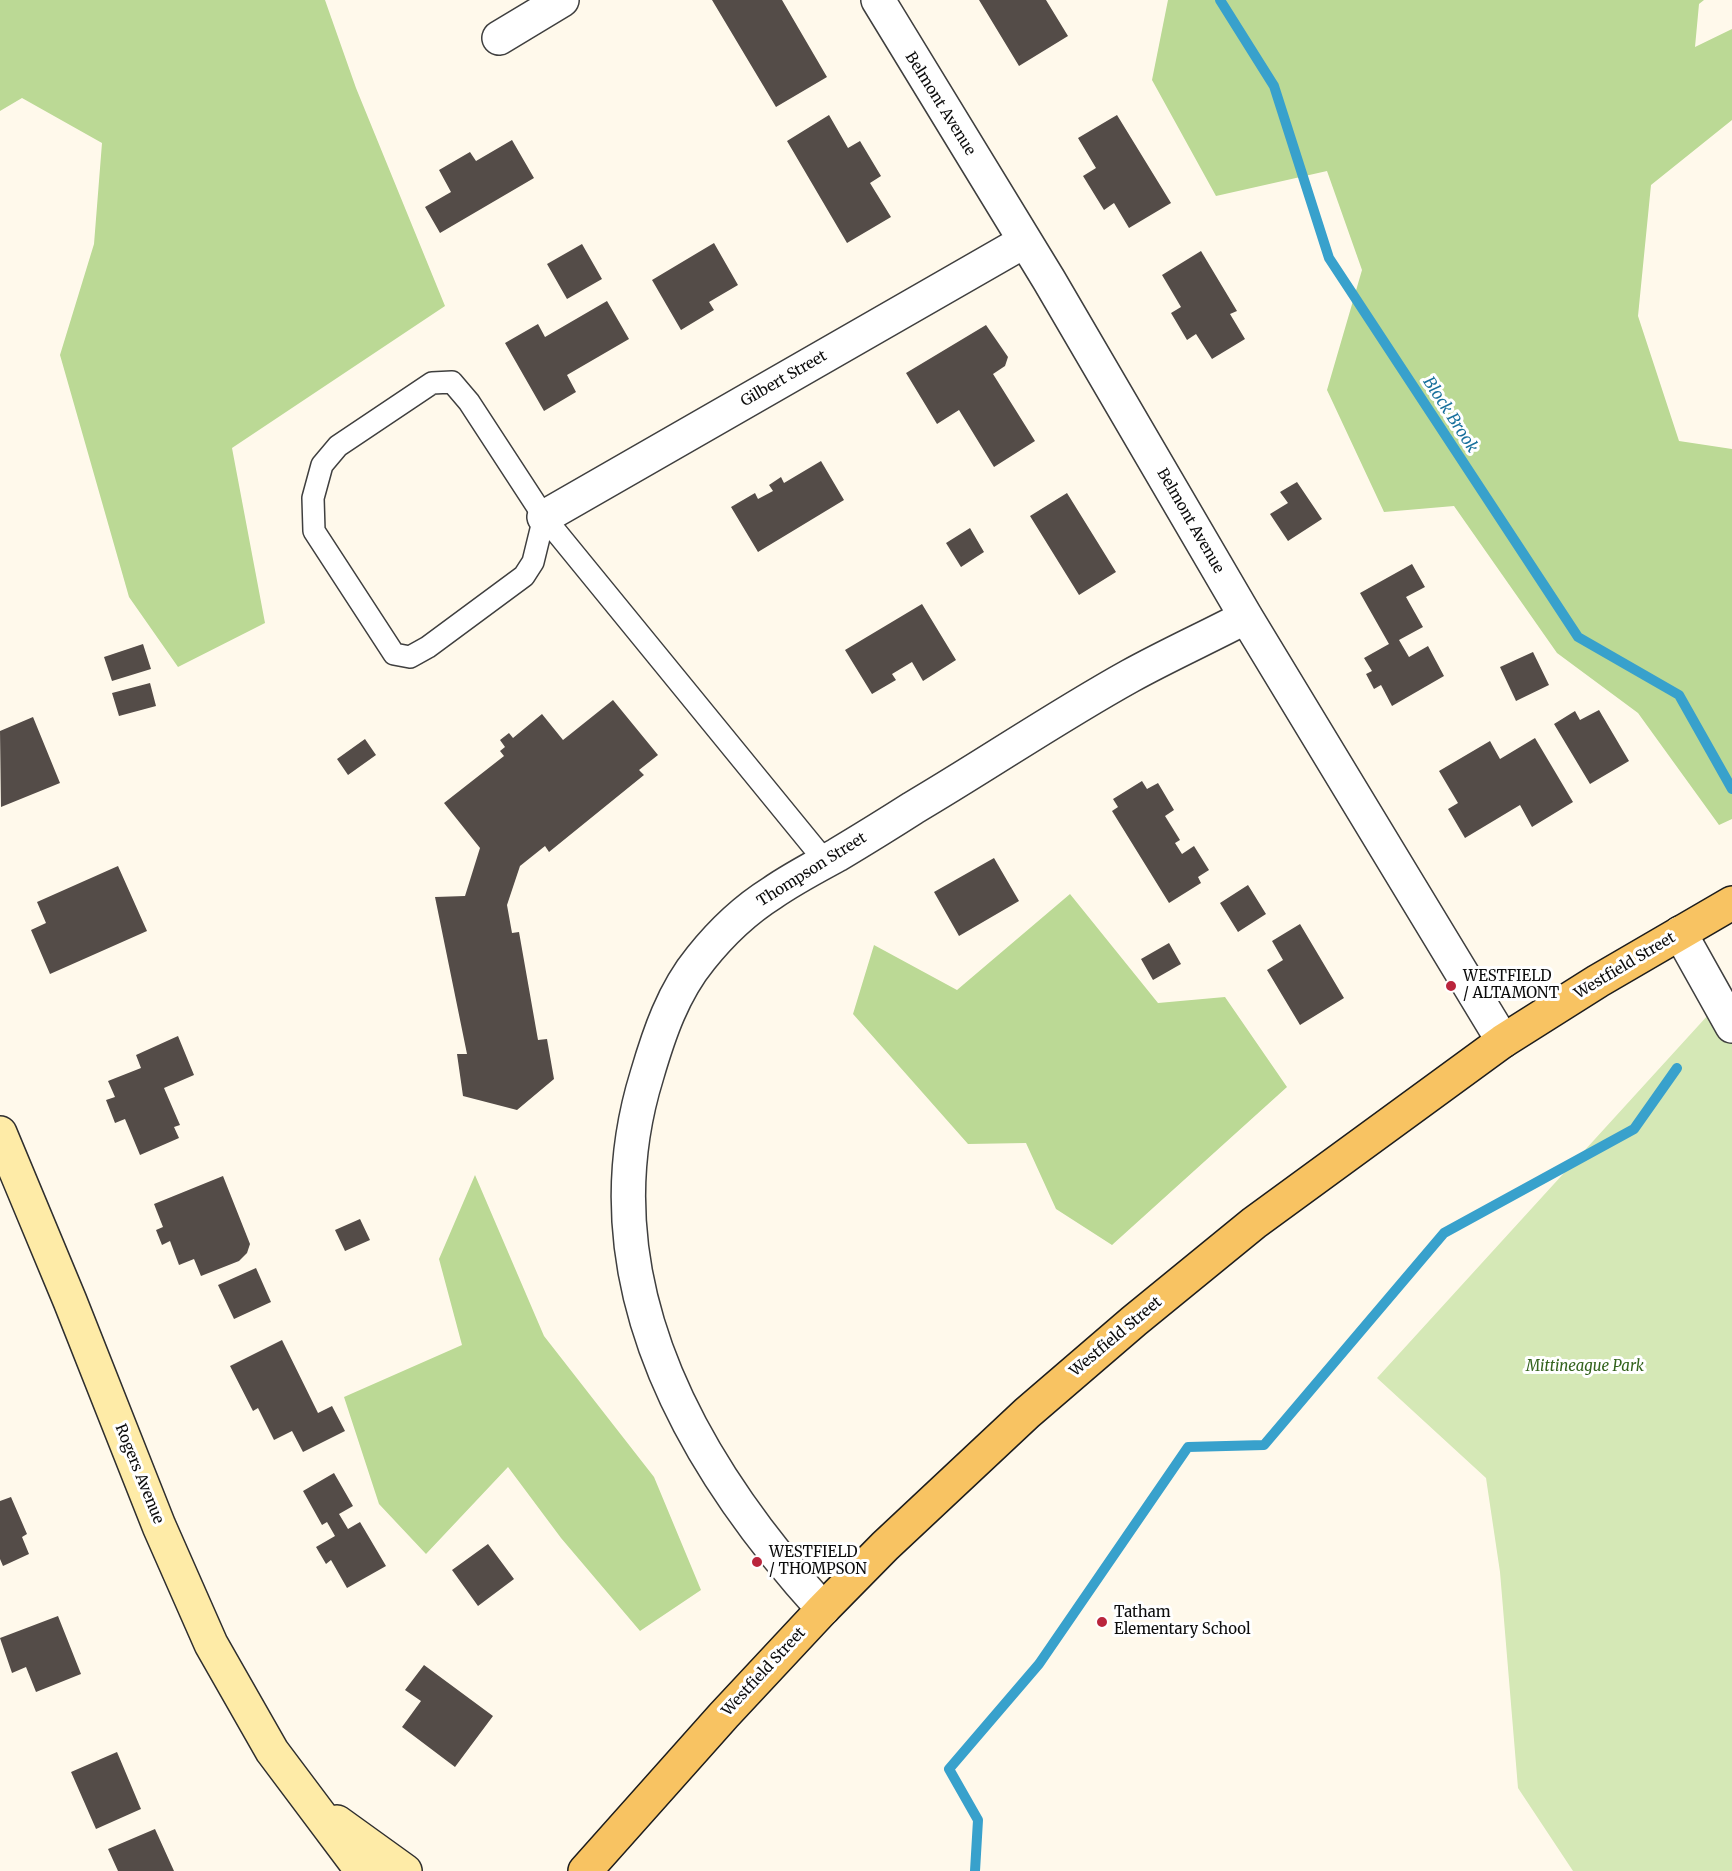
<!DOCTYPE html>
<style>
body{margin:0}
canvas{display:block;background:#fff9eb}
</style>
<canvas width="1732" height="1871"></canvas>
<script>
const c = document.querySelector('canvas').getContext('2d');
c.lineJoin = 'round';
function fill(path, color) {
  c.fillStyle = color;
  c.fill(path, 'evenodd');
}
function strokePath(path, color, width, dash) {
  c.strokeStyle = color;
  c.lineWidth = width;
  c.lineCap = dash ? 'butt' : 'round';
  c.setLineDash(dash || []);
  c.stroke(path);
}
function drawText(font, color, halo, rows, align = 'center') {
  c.font = font + ' Merriweather,serif';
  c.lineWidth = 6;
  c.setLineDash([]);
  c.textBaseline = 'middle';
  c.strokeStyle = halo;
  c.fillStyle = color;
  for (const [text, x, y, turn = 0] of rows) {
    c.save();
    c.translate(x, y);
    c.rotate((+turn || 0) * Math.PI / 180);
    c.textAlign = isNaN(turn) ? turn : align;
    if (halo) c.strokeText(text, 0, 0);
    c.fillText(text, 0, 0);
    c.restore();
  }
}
const green = new Path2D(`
 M1732,993v878h-159l-55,-83 -18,-216 -14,-94 -109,-100 342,-375z`);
const forest = new Path2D(`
 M0,0h325l31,88 89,218 -213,142 33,175 -87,44 -49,-70 -69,-242 34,-111 8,-101 -80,-45 -22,13z
 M1168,0h536l-5,4 -4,43 37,-18v91l-81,65 -13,131 41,125 53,8v370l-13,6 -81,-112 -81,-60 -103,-147 -70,6 -57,-122 35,-120 -35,-99 -111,25 -64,-116z
 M1070,894l88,109 67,-6 62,90 -175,158 -56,-36 -30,-66 -58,1 -115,-130 21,-69 83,45z
 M475,1175l69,161 110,141 47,113 -61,41 -79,-93 -53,-71 -82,87 -47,-50 -35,-107 118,-52 -23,-86z`);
const stream = new Path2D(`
 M1220,0l54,86 55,172 249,379 101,58 53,94
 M975,1871l3,-51 -29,-51 90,-105 149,-217 76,-2 180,-212 190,-104 43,-61`);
const building = new Path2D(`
 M712,0h70l45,77 -51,30z
 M979,0h67l22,36 -49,30z
 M829,115l19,33 12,-7 21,35 -11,7 21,34 -44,26 -60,-102z
 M1117,115l54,88 -42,25 -15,-25 -10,7 -21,-34 13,-8 -18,-30z
 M512,140l22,38 -94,55 -15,-26 26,-15 -12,-22 31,-18 6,9z
 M714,243l24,42 -29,17 5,8 -33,20 -29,-50z
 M582,244l20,35 -35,20 -20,-35z
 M1201,251l36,60 -7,3 15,25 -33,20 -16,-25 -9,6 -16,-27 10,-6 -19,-32z
 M607,301l22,38 -62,36 9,17 -32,19 -39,-68 33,-19 7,13z
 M986,325l22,32 -3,9 -12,8 42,67 -41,26 -35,-57 -22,14 -31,-51z
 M821,461l23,39 -86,52 -27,-45 24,-14 3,6 15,-8 -4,-6 12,-8 3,6z
 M1297,482l25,37 -34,22 -18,-27 18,-11 -8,-11z
 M1067,493l49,79 -37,23 -49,-79z
 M970,528l14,24 -23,15 -15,-24z
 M1412,564l13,23 -19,10 17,30 -24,13 10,17 19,-11 16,30 -52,30 -11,-21 -7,4 -8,-15 6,-3 -8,-13 25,-14 -29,-51z
 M922,604l34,56 -33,21 -11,-19 -20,12 4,6 -24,14 -27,-44z
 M143,644l8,25 -39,12 -8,-24z
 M1533,652l16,33 -33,16 -16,-34z
 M150,683l6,23 -37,10 -7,-23z
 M613,700l45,55 -19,15 5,5 -95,77 -4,-6 -25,20 -13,39 5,28 7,-1 19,108 9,-1 7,40 -37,31 -54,-14 -6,-42h10l-32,-157 30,-1 15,-48 -36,-45 60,-47 -4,-5 5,-4 -5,-7 9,-7 4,5 29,-24 21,26z
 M1599,710l30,51 -39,23 -36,-60 21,-13 5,9z
 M33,717l27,66 -59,24 -1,-76z
 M1535,738l38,64 -41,25 -12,-22 -55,33 -17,-29 10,-6 -19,-32 51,-30 10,18z
 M365,739l11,16 -28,20 -11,-16z
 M1142,781l5,8 11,-6 16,27 -9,6 15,24 -5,3 7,11 12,-8 15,24 -11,7 3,6 -32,20 -57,-92 6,-4 -5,-8z
 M994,858l25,43 -60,35 -25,-44z
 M118,866l29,65 -97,43 -19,-44 15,-7 -9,-21z
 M1248,885l18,29 -28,18 -18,-29z
 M1300,924l44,74 -44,27 -33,-55 16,-10 -11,-19z
 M1169,943l12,21 -28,16 -12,-21z
 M178,1036l16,39 -30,13 16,37 -6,2 5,11 -39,17 -15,-36 -10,4 -9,-23 9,-3 -7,-16 33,-13 -5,-13z
 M223,1176l27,68 -3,9 -8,8 -38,15 -7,-17 -15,6 -9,-24 -8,4 -6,-15 7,-3 -9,-23z
 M360,1219l10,21 -25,11 -10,-21z
 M256,1268l15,34 -37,17 -16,-34z
 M282,1340l36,73 14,-7 13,25 -42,21 -11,-21 -18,9 -16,-32 -5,3 -23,-45z
 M334,1473l19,33 -14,8 9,15 12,-7 26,44 -39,22 -16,-28 -5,4 -10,-17 19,-11 -8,-14 -5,3 -19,-34z
 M11,1497l16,37 -5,3 7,17 -26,12 -3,-7v-58z
 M488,1544l26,35 -36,27 -26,-36z
 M58,1616l23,58 -45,18 -10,-25 -14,6 -12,-35z
 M424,1665l69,51 -38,51 -53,-40 19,-26 -16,-11z
 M117,1752l24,57 -45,20 -25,-57z
 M155,1829l19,42h-56l-10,-22z`);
const lane = new Path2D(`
 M544,517l-11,45 -9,14 -96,71 -18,10 -16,-3 -80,-123 -1,-33 9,-33 16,-19 94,-63 20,-1 17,20 75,115 281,344`);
const street = new Path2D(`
 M878,0l171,280 197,337 257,424
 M499,38l63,-38
 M544,517l481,-276
 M1680,933l52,93
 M823,1609c-133,-146 -239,-331 -176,-534 12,-41 26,-83 54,-117 20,-25 44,-48 71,-65 20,-14 43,-26 65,-38 25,-15 51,-31 76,-47 73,-43 143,-91 217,-132 38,-21 78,-39 116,-59`);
const secondary = new Path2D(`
 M0,1133l70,168 89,225 52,118 61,107 90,120
 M337,1822l68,49`);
const primary = new Path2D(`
 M585,1871l139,-156 99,-106 62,-63 142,-133 107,-92 120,-98 249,-182 95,-60 134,-78`);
const markers = [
 [1451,986,6,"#ba253c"],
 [757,1562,6,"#ba253c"],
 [1102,1622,6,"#ba253c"]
];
const streetNames = [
 ["Belmont Avenue",940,104,58],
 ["Gilbert Street",784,379,-30],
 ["Belmont Avenue",1190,521,60],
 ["Thompson Street",812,870,-32],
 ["Westfield Street",1625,966,-31],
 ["Westfield Street",1116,1337,-40],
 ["Rogers Avenue",139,1474,68],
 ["Westfield Street",764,1672,-47]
];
const poiNames = [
 ["WESTFIELD",1463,977],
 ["/ ALTAMONT",1463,994],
 ["WESTFIELD",769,1553],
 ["/ THOMPSON",769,1570],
 ["Tatham",1114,1613],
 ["Elementary School",1114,1630]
];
const parkNames = [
 ["Mittineague Park",1585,1367]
];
const waterNames = [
 ["Block Brook",1450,415,57]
];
fill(green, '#d5e8b6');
fill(forest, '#bbd995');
strokePath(stream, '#38a1cc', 10);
fill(building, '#544c48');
strokePath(lane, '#3f3f3f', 24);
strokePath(street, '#3f3f3f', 36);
strokePath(secondary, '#2e2e2e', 36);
strokePath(primary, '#1d1d1d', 36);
strokePath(lane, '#fff', 21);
strokePath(street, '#fff', 33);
strokePath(secondary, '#feeba7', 33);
strokePath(primary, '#f8c362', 33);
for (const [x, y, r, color] of markers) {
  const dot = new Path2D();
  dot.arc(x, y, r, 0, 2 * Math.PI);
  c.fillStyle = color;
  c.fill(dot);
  strokePath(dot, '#fff', 2);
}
drawText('15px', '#0c0c0c', '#fff', streetNames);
drawText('15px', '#0c0c0c', '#fff', poiNames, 'left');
drawText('italic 15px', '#33631d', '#fff', parkNames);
drawText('italic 16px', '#17709c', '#fff', waterNames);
</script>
